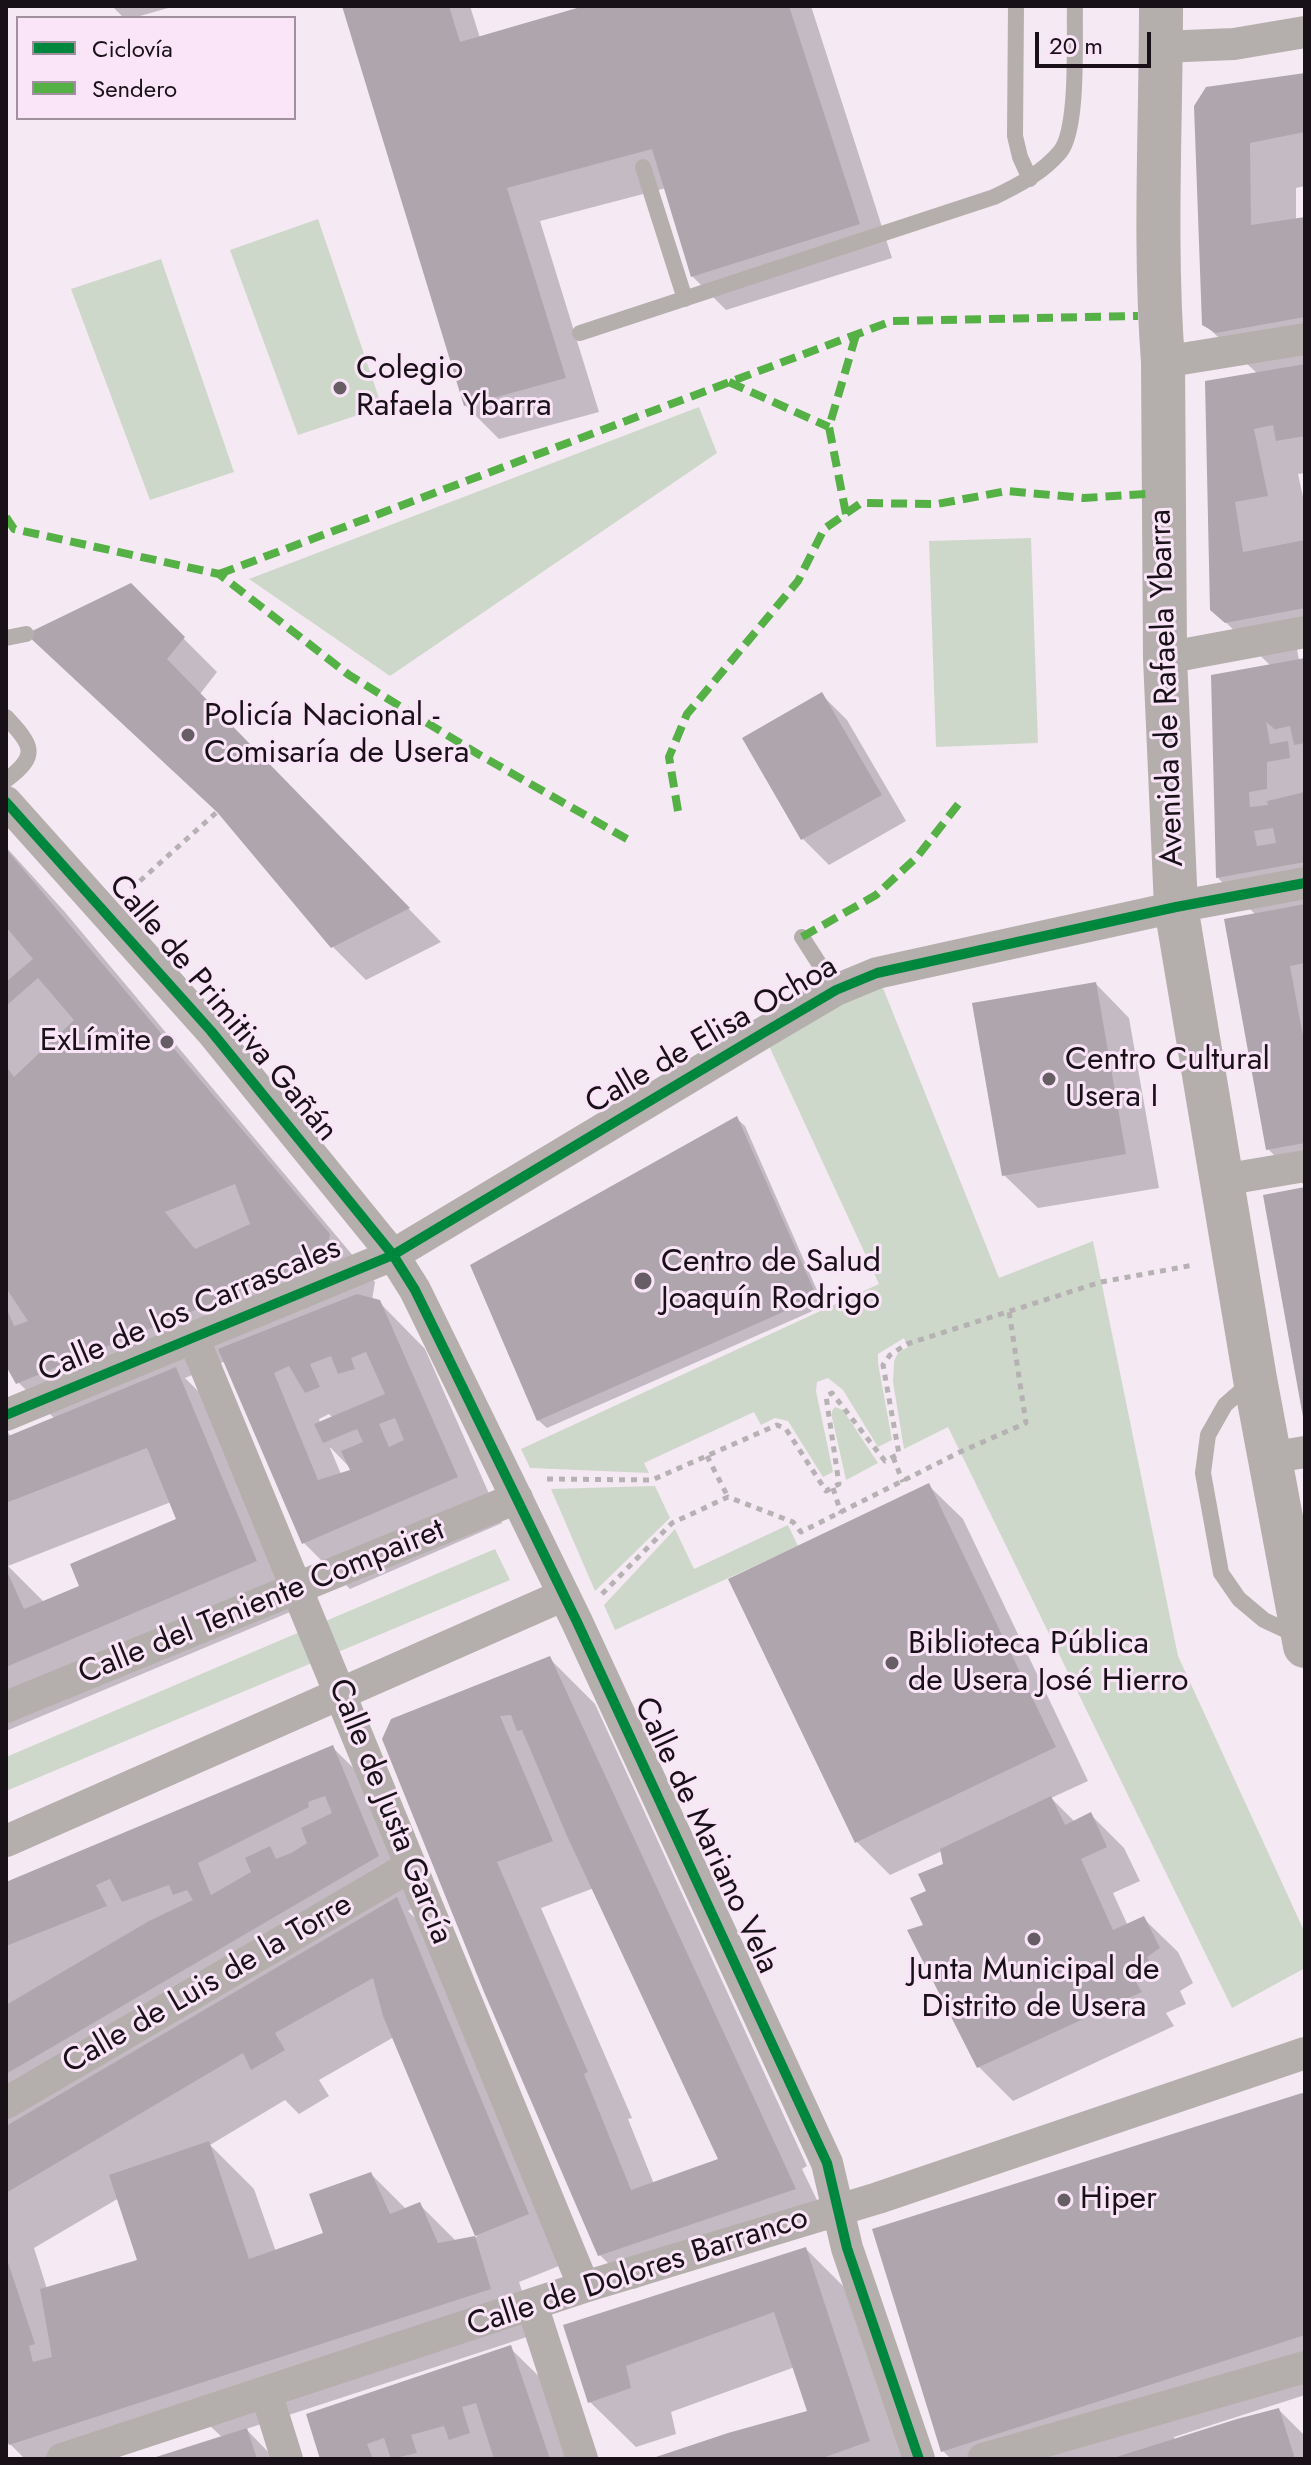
<!DOCTYPE html>
<meta charset="utf-8">
<style>
body{margin:0}
#map{position:relative;width:1311px;height:2465px;overflow:hidden;background:#f5e9f4;font-family:Jost,sans-serif}
canvas{display:block}
.frame{position:absolute;inset:0;border:8px solid #191118;pointer-events:none}
.legend{position:absolute;left:16px;top:16px;width:280px;height:104px;box-sizing:border-box;background:#fae4f8;border:2px solid #a0909e;margin:0;padding:10px 14px;list-style:none;font-size:24px;color:#191118}
.legend li{display:flex;align-items:center;gap:16px;height:40px}
.legend b{width:40px;border:2px solid #a0909e}
.scale{position:absolute;left:1035px;top:32px;width:116px;height:36px;box-sizing:border-box;border:4px solid #191118;border-top:0;padding-left:10px;font-size:24px;line-height:28px;white-space:nowrap;color:#191118;-webkit-text-stroke:6px #fae4f8;paint-order:stroke}
</style>
<div id="map">
<canvas width="1311" height="2465"></canvas>
<div class="frame"></div>
<ul class="legend">
<li><b style="height:10px;background:#00873e"></b>Ciclovía</li>
<li><b style="height:10px;background:#55b145"></b>Sendero</li>
</ul>
<div class="scale">20 m</div>
</div>
<script>
const c = document.querySelector('canvas').getContext('2d');
c.lineJoin = 'round';
function fill(path, color) {
  c.fillStyle = color;
  c.fill(path, 'evenodd');
}
function strokePath(path, color, width, dash) {
  c.strokeStyle = color;
  c.lineWidth = width;
  c.lineCap = dash ? 'butt' : 'round';
  c.setLineDash(dash || []);
  c.stroke(path);
}
function drawText(font, color, halo, rows, align = 'center') {
  c.font = font + ' Jost,sans-serif';
  c.lineWidth = 6;
  c.setLineDash([]);
  c.textBaseline = 'middle';
  c.strokeStyle = halo;
  c.fillStyle = color;
  for (const [text, x, y, turn = 0] of rows) {
    c.save();
    c.translate(x, y);
    c.rotate((+turn || 0) * Math.PI / 180);
    c.textAlign = isNaN(turn) ? turn : align;
    if (halo) c.strokeText(text, 0, 0);
    c.fillText(text, 0, 0);
    c.restore();
  }
}
const green = new Path2D(`
 M318,219l64,188 -84,28 -68,-185z
 M161,259l73,213 -84,28 -79,-211z
 M699,407l18,46 -327,223 -141,-97z
 M1031,538l7,205 -102,4 -7,-206z
 M877,973l122,305 94,-37 85,415 127,277v35l-73,40 -284,-581 -44,22 -11,-67 1,-21 4,-8 10,-6 -4,-9 -26,16v9l14,77 -14,7 -35,-57 -15,-12 -11,4 -1,9 17,81 -10,5 -35,-56 -13,-3 -14,7 -7,-13 -110,51 5,10 -119,-5 -9,-19 358,-165 -116,-251z
 M835,1407l8,3 35,53 -32,17 -14,-63v-6z
 M655,1486l15,32 -75,73 -44,-102z
 M788,1525l10,21 -183,84 -11,-25 71,-76 19,40z
 M495,1549l15,31 -504,211v-34z`);
const shadow = new Path2D(`
 M112,6h63l-42,12h-9z
 M344,6h126l10,32 111,-32h220l81,252 -166,52 -34,-34 -26,-88 -126,33 59,191 -100,27 -34,-34z
 M1305,75v111l-9,2v33l9,-1v253l-7,1 7,32v132l-12,-13 6,36 6,-1v526l-37,-37 -12,-234 -38,-37 53,-212 -59,-57 46,-235 -54,-50 -8,-217z
 M131,586l86,86 -17,22 241,248 -75,38 -34,-34 -104,-124 -199,-187z
 M821,694l26,26 59,101 -77,44 -26,-26 -59,-101z
 M6,847l58,64 311,371 -3,18 7,2 46,47 77,174 -152,66 -46,-46 -78,-182 -41,17 37,37 80,192 -296,124v-302l5,8 44,-18 -37,-37 -12,-20zM329,1414l4,4 -13,5 -1,-4zM330,1448h1l22,23 -12,3zM171,1502l7,19 -97,66 -36,16 -37,-37z
 M1096,984l33,34 30,170 -121,20 -34,-33z
 M736,1118l9,8 79,180 -277,122 -9,-8z
 M929,1486l34,33 125,262 -37,17 24,24 15,-8 34,34 16,33 -27,12 15,33 16,-7 34,33 15,31 -13,8 6,13 -20,9 8,13 -161,75 -34,-34 -53,-141 3,-33 17,-28 -4,-14 -52,24 -33,-33z
 M549,1658l46,46 212,462 -5,3 26,54 -194,66 -34,-34 -208,-534zM594,1888l127,272 -67,24 -26,-65 4,-1 -91,-210z
 M333,1748l46,45 45,109 -16,9 35,34 131,315 -55,22 17,52 -290,95 29,30h-118l66,-21 -14,-13 -107,34h-77l-15,-15 -4,-12v-548zM394,2037l83,200 -21,4 -36,-36 -13,5 -36,-36 -45,61 -50,17 -22,-63 -44,-44 75,-45 14,14 30,-18 -10,-16zM119,2198l21,64 -93,27 -13,-41z
 M1305,2097v298l-131,42 1,4 104,-31 26,26v23h-354l-8,-8z
 M806,2249l46,46 54,164h-252l156,-47 -15,-45 -124,45 5,22 -40,13 -46,-45 -24,-76z
 M510,2348l46,45 21,66h-254z`);
const building = new Path2D(`
 M342,6h107l11,36 124,-36h205l71,218 -169,53 -39,-128 -145,39 59,190 -102,28z
 M1305,73v59l-55,11 1,82 54,-8v100l-89,16 -14,-8 -8,-219 12,-19z
 M1305,364v72l-29,5 -3,-16 -19,4 14,67 -33,6 8,50 62,-12v68l-80,15 -15,-13 -5,-229z
 M131,583l54,54 -18,22 243,249 -79,40 -114,-136 -191,-178z
 M1305,658v85l-11,2 -4,-19 -14,3 1,2 -11,-9 4,22 18,-3 2,17 -23,4v27l-18,3 1,15 18,-2 -1,-4 38,-9v70l-89,16 -5,-203zM1273,828l3,15 -19,3 -3,-15z
 M822,692l60,103 -81,45 -59,-102z
 M6,849l324,385 -4,22 -310,128 -10,-18v-59l8,19 14,-5 -22,-33v-222l8,11 60,-57 -36,-42 -32,28v-24l27,-23 -27,-32zM235,1184l15,40 -55,25 -30,-37z
 M1305,904v59l-15,3 15,81v96l-39,7 -42,-231z
 M1096,982l30,172 -124,22 -30,-173z
 M737,1116l80,181 -280,124 -67,-156z
 M1305,1187v230h-2l-40,-222z
 M357,1294l23,6 78,177 -156,67 -84,-195zM366,1352l19,42 -71,30 9,19 34,-14 6,13 -22,9 9,19 -32,10 -44,-107 15,-7 16,27 15,-6 -10,-23 21,-8 7,18 17,-5 -4,-11zM395,1418l9,22 -15,7 -10,-23z
 M176,1367l81,194 -251,106v-98l18,40 55,-23 -9,-22 106,-45 -29,-71 -141,55v-66z
 M929,1483l127,264 -201,96 -127,-264z
 M550,1656l246,533 -198,67 -114,-264 -102,-253 9,-20zM511,1715l6,16 5,-1 45,106 151,323 -87,31 -47,-116 4,-2 -91,-210 56,-21 -53,-125z
 M333,1745l46,111 -373,218v-69l143,-84 44,-21 -6,-10 -14,5 -4,-10 -47,17 -12,-23 -14,6 11,21 -101,40v-64zM325,1796l7,17 -31,15 6,15 -14,9 -17,7 -6,-13 -25,12 6,14 -40,23 -13,-32 111,-56 -1,-5z
 M1051,1796l14,29 26,-13 16,35 -26,12 32,71 31,-14 16,32 -13,9 6,13 -19,9 8,13 -165,76 -70,-138 16,-5 -13,-27 16,-7 -8,-17 25,-10 -3,-15z
 M397,1897l132,317 -54,22 -92,-220 -10,-38 -98,55 10,17 -34,20 -8,-17 -237,140v-67z
 M1302,2093l3,2v240l-364,117 -69,-223z
 M209,2141l40,118 74,-26 -14,-39 62,-22 19,42 30,-12 18,41 37,-7 16,53 -482,156 -3,-7v-182l29,88 -6,2 4,16 19,-5 -12,-68 97,-29 -28,-85z
 M806,2247l64,194 -50,18h-170l78,-26 79,-22 -33,-99 -148,54 5,22 -43,15 -25,-78z
 M511,2345l39,114h-56l-18,-56 -14,4 8,26 -21,7 -5,-14 -33,9 6,18 -26,6 -7,-21 -17,6 6,15h-53l-14,-45z
 M1279,2408l16,51h-185l127,-40z
 M247,2428l10,31h-104v-1z`);
const path = new Path2D(`
 M131,889l86,-77
 M707,1456l21,41
 M893,1457l10,25
 M547,1479l105,1 125,-55 9,4 40,62 13,-7 -13,-88 6,-3 53,68 14,-7 -16,-89 7,-10 17,-11 194,-62 93,-17
 M833,1488l8,25
 M602,1594l70,-71 56,-26 65,25 8,10 159,-80 66,-29 -17,-112`);
const lane = new Path2D(`
 M1016,6l-1,130 5,21 10,22
 M643,167l42,132
 M580,333l414,-136c25,-12 48,-24 66,-45 19,-23 14,-114 15,-146
 M6,638l20,-4
 M6,717c26,28 34,38 0,63
 M802,937l34,53
 M1251,1382l-26,23 -17,30 -5,38 18,100 18,26 25,21 32,15`);
const street = new Path2D(`
 M1161,47l73,-3 71,-12
 M1163,362l142,-23
 M1165,658l140,-26
 M6,802l205,229 182,224 22,35 162,332 250,541 20,85 72,211
 M1222,1180l83,-14
 M193,1337l391,950
 M6,1415l387,-160 370,-222 73,-43 41,-17 299,-66 129,-24
 M1269,1458l36,-6
 M6,1707l511,-209
 M6,1841l558,-246
 M6,2103l405,-237
 M532,2305l50,154
 M266,2392l21,67
 M62,2459l522,-172 294,-89 427,-145
 M983,2459l322,-92`);
const secondary = new Path2D(`
 M1161,6c0,119 -7,237 2,356l2,296 11,249 79,472 50,267`);
const quiet = new Path2D(`
 M729,382l100,45
 M846,514l-17,-87 27,-92
 M6,517l8,12 205,45 130,101 129,79 149,85
 M219,574l673,-253 246,-5
 M678,811l-9,-54 18,-43 111,-133 26,-52 37,-26 76,1 70,-13 77,7 62,-4
 M802,937l74,-42 41,-38 43,-55`);
const cycleway = new Path2D(`
 M6,802l205,229 182,224 22,35 162,332 250,541 20,85 72,211
 M6,1415l387,-160 370,-222 73,-43 41,-17 299,-66 129,-24`);
const markers = [
 [340,388,8,"#665d65"],
 [188,735,8,"#665d65"],
 [167,1042,8,"#665d65"],
 [1049,1079,8,"#665d65"],
 [643,1281,10,"#665d65"],
 [892,1663,8,"#665d65"],
 [1034,1939,8,"#665d65"],
 [1064,2200,8,"#665d65"]
];
const poiNames = [
 ["Colegio",356,370],
 ["Rafaela Ybarra",356,407],
 ["Policía Nacional -",204,717],
 ["Comisaría de Usera",204,754],
 ["ExLímite",151,1042,"right"],
 ["Centro Cultural",1065,1061],
 ["Usera I",1065,1098],
 ["Centro de Salud",661,1263],
 ["Joaquín Rodrigo",661,1300],
 ["Biblioteca Pública",908,1645],
 ["de Usera José Hierro",908,1682],
 ["Junta Municipal de",1034,1971,"center"],
 ["Distrito de Usera",1034,2008,"center"],
 ["Hiper",1080,2200]
];
const streetNames = [
 ["Avenida de Rafaela Ybarra",1168,688,-92],
 ["Calle de Primitiva Gañán",222,1009,50],
 ["Calle de Elisa Ochoa",712,1036,-30],
 ["Calle de los Carrascales",190,1311,-23],
 ["Calle del Teniente Compairet",262,1603,-22],
 ["Calle de Justa García",389,1812,68],
 ["Calle de Mariano Vela",705,1836,65],
 ["Calle de Luis de la Torre",208,1985,-30],
 ["Calle de Dolores Barranco",638,2273,-18]
];
fill(green, '#ced8ca');
fill(shadow, '#0003');
fill(building, '#afa5ad');
strokePath(path, '#b6b1b2', 5, [6, 6]);
strokePath(lane, '#b4afad', 16);
strokePath(street, '#b4afad', 32);
strokePath(secondary, '#b4aead', 44);
strokePath(quiet, '#55b145', 8, [16, 8]);
strokePath(cycleway, '#00873e', 10);
for (const [x, y, r, color] of markers) {
  const dot = new Path2D();
  dot.arc(x, y, r, 0, 2 * Math.PI);
  c.fillStyle = color;
  c.fill(dot);
  strokePath(dot, '#fae4f8', 3);
}
drawText('32px', '#191118', '#fae4f8', poiNames, 'left');
drawText('32px', '#191118', '#fae4f8', streetNames);
</script>
